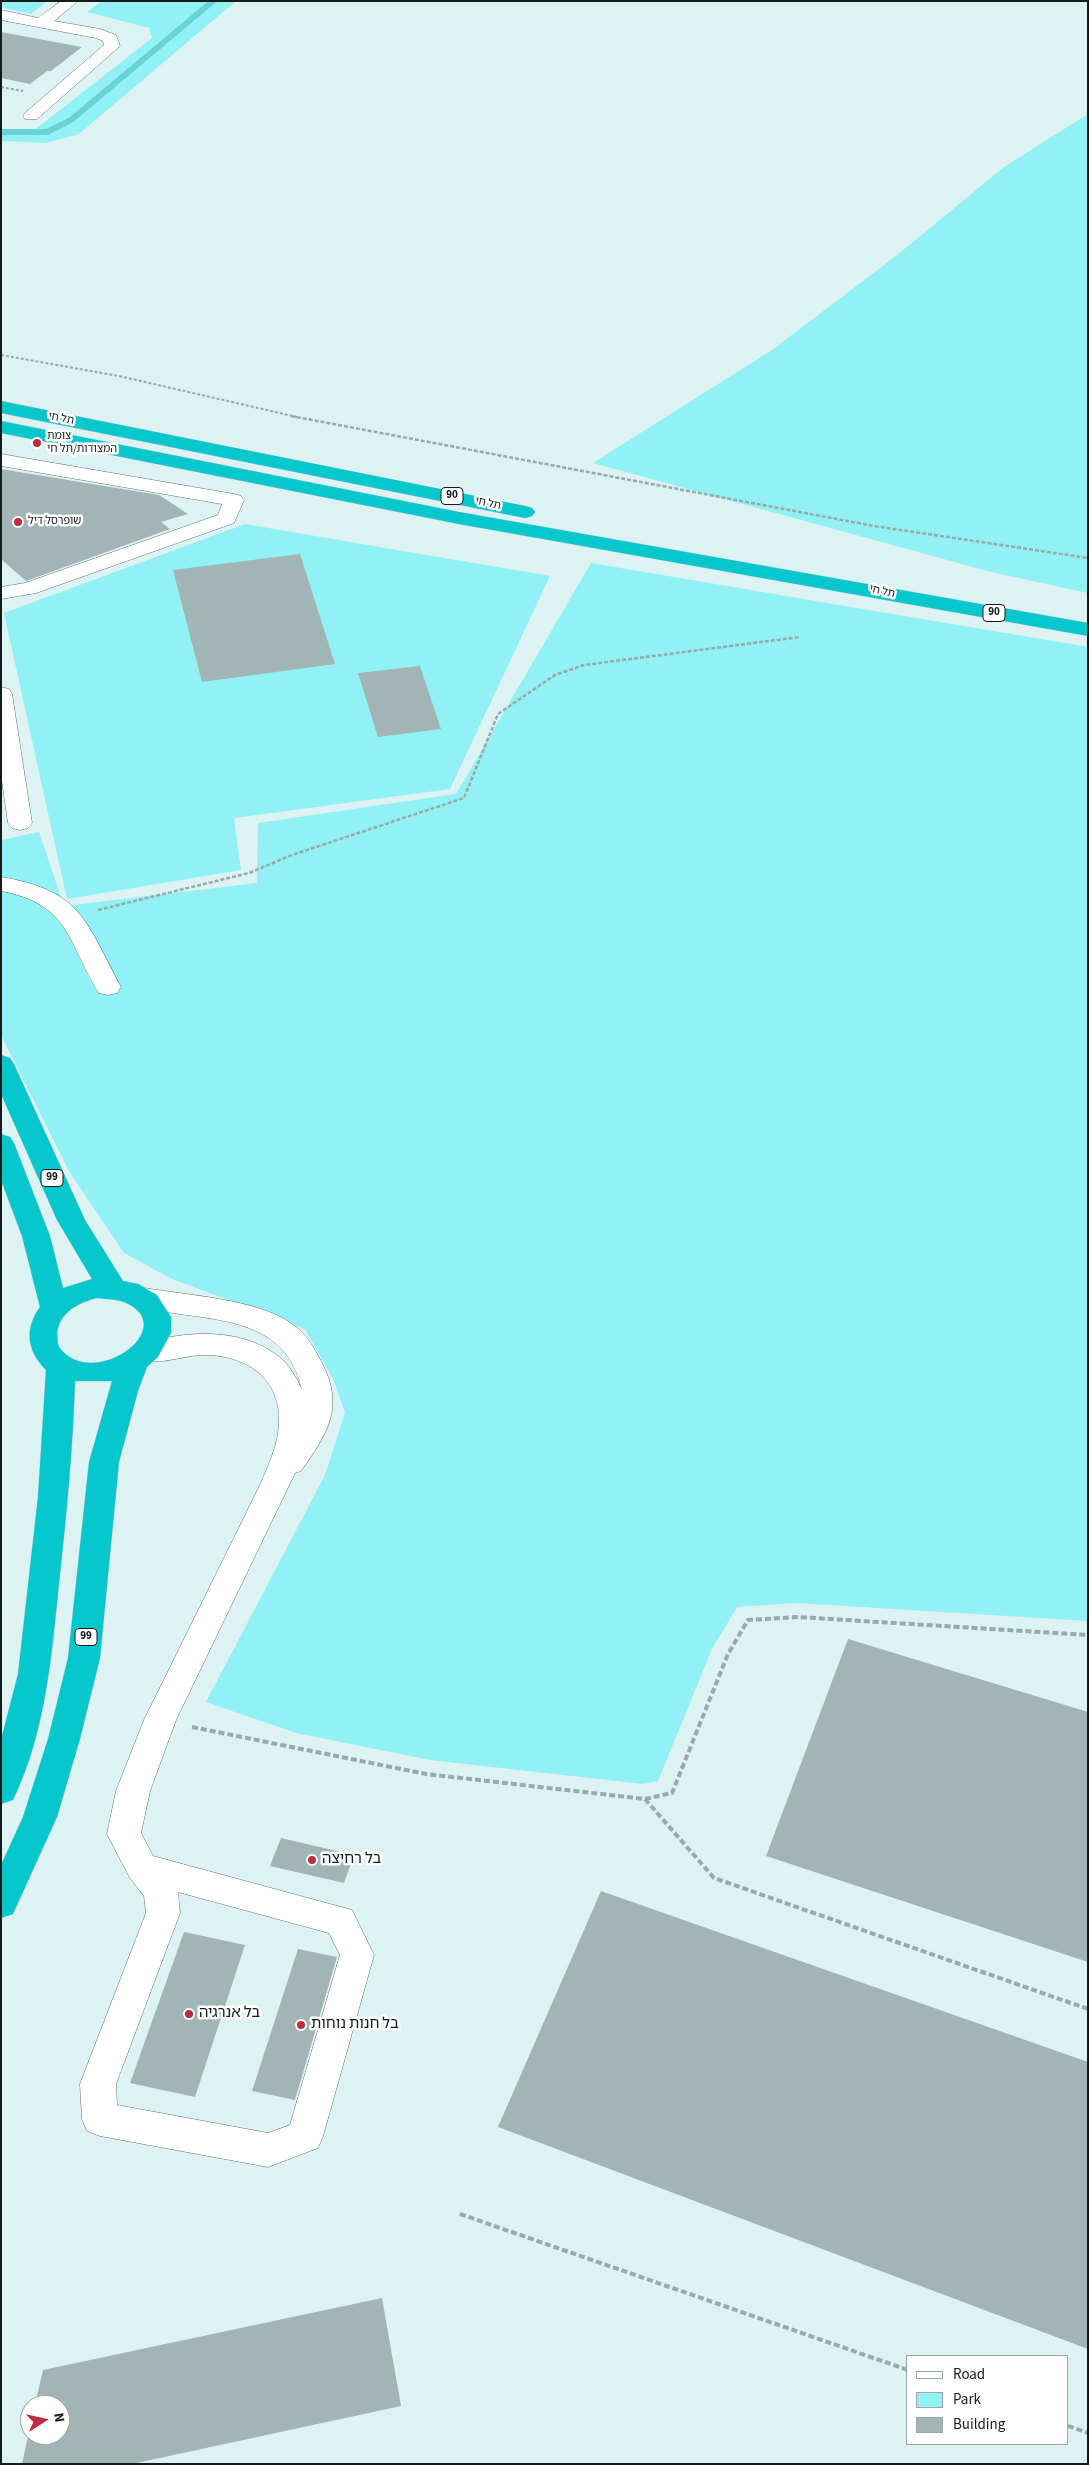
<!DOCTYPE html>
<meta charset="utf-8">
<style>
body{margin:0}
#map{position:relative;width:1089px;height:2465px;overflow:hidden;background:#ddf2f2;font-family:"Source Sans 3",sans-serif}
canvas{display:block}
.frame{position:absolute;inset:0;border:2px solid #131b1b;pointer-events:none}
.legend{position:absolute;left:906px;top:2355px;width:162px;height:90px;box-sizing:border-box;background:#fff;border:1px solid #a1a4a4;margin:0;padding:6px 9px;list-style:none;font-size:15px;color:#131b1b}
.legend li{display:flex;align-items:center;gap:10px;height:25px}
.legend b{width:25px;border:1px solid #a1a4a4}
.north{position:absolute;left:20px;top:2395px;width:50px;height:50px;box-sizing:border-box;background:#fff;border:1px solid #a1a4a4;border-radius:50%;rotate:80deg;font-size:14px;font-weight:700;line-height:20px;text-align:center;color:#131b1b}
.north::after{content:'';display:block;margin:auto;width:18px;height:22px;background:#bd2c41;clip-path:polygon(50% 0,100% 100%,50% 72%,0 100%)}
</style>
<div id="map">
<canvas width="1089" height="2465"></canvas>
<div class="frame"></div>
<ul class="legend">
<li><b style="height:6px;background:#fff"></b>Road</li>
<li><b style="height:14px;background:#92f1f4"></b>Park</li>
<li><b style="height:14px;background:#a2b5b5"></b>Building</li>
</ul>
<div class="north">N</div>
</div>
<script>
const c = document.querySelector('canvas').getContext('2d');
c.lineJoin = 'round';
function fill(path, color) {
  c.fillStyle = color;
  c.fill(path, 'evenodd');
}
function strokePath(path, color, width, dash) {
  c.strokeStyle = color;
  c.lineWidth = width;
  c.lineCap = dash ? 'butt' : 'round';
  c.setLineDash(dash || []);
  c.stroke(path);
}
function drawText(font, color, halo, rows, align = 'center') {
  c.font = font + ' "Source Sans 3","Noto Sans Hebrew",sans-serif';
  c.lineWidth = 5;
  c.setLineDash([]);
  c.textBaseline = 'middle';
  c.strokeStyle = halo;
  c.fillStyle = color;
  for (const [text, x, y, turn = 0] of rows) {
    c.save();
    c.translate(x, y);
    c.rotate((+turn || 0) * Math.PI / 180);
    c.textAlign = isNaN(turn) ? turn : align;
    if (halo) c.strokeText(text, 0, 0);
    c.fillText(text, 0, 0);
    c.restore();
  }
}
const green = new Path2D(`
 M1,1h46l-16,13 -30,-7z
 M102,1h134l-157,133 -33,9 -45,-2v-11l27,5 124,-97 -3,-10 -62,-16z
 M1088,114v479l-97,-21 -398,-109 179,-113 124,-94 108,-89z
 M245,524l305,52 -100,213 -216,29 7,52 -174,29 -63,-286z
 M591,563l497,84v974l-291,-18 -60,4 -25,42 -54,132 -15,3 -213,-24 -134,-27 -90,-31 119,-227 20,-62 -12,-34 -28,-50 -135,-51 -46,-25 -55,-82 -68,-136v-195l38,-8 25,74 193,-23 1,-60 198,-29z`);
const stream = new Path2D(`
 M1,132h46l24,-12 142,-119`);
const building = new Path2D(`
 M1,32l81,15 -31,24h-4l-17,13 -29,-6z
 M1,469l158,26 29,19 -27,8 9,7 -144,52 -25,-22z
 M300,554l35,110 -133,18 -29,-112z
 M420,666l21,63 -63,8 -20,-64z
 M848,1639l240,73v250l-322,-106z
 M281,1838l73,17 -10,28 -74,-17z
 M601,1891l487,171v287l-590,-222z
 M184,1932l61,13 -50,152 -65,-14z
 M298,1949l39,8 -42,143 -43,-9z
 M382,2298l19,108 -269,58h-110l8,-37v8h30v-30h-25l8,-35z`);
const pathFar2 = new Path2D(`
 M1,87l22,4
 M1,355l118,21 178,41`);
const pathFar1 = new Path2D(`
 M291,416l583,110 214,32
 M98,910l151,-37 43,-18 172,-57 34,-84 57,-39 29,-10 216,-28`);
const path = new Path2D(`
 M192,1727l234,47 219,25 27,-6 56,-139 20,-34 50,-3 290,18
 M645,1799l69,79 374,131
 M460,2214l448,156
 M1068,2426l20,7`);
const minor = new Path2D(`
 M61,1h17l-24,20 46,8 16,6 4,11 -83,73h-12l-2,-3 2,-3 79,-68 -1,-4 -7,-3 -95,-18v-10l37,8z
 M1,454l233,40 7,2 3,4 -10,23 -198,70 -35,6v-12l24,-4 193,-68 4,-11 -221,-38z
 M1,687l8,2 3,5 20,129 -4,5 -8,2 -8,-2 -4,-5 -7,-49z
 M1,877c82,14 84,44 120,110l-4,6 -9,2 -9,-2c-32,-51 -28,-89 -98,-102z
 M144,1288c41,7 114,11 148,36 14,9 22,24 30,39 23,45 5,71 -21,108l-6,2 -119,247 -26,71 -9,42 12,23 199,54 22,45 -51,181 -5,12 -50,19 -168,-31 -13,-5 -5,-12 -2,-35 66,-171 -2,-17 -14,-18 -23,-44 9,-43 28,-71 117,-237c8,-19 17,-38 18,-59 3,-46 -34,-70 -77,-69 -21,1 -44,11 -64,4l-4,-7 4,-7c44,-14 101,-19 140,11 11,8 18,21 24,34 -18,-83 -105,-66 -168,-85l-4,-7 4,-7zM178,1892l151,41 11,22 -50,170 -22,8 -151,-28 -1,-21 64,-171z`);
const highway = new Path2D(`
 M1,401l524,105 7,2 3,4 -3,4 -7,2 -524,-105z
 M1,421l458,91 629,111v13l-629,-112 -458,-91z
 M1,1055l9,3 4,6 71,156 38,61 15,3 19,11 14,22v16l-13,24 -11,10 -9,24 -19,71 -19,196 -20,81 -23,78 -44,97 -12,4v-53l22,-48 25,-78 20,-81 21,-196 23,-81h-37c-2,65 -8,129 -15,193 -8,76 -13,156 -47,226l-12,4v-64l17,-66 20,-177 8,-127c-19,-19 -22,-41 -6,-63l-18,-71 -21,-56v-46l9,3 4,6 36,93 13,52 29,-9 -35,-59 -56,-126zM97,1298c8,1 19,1 27,4 60,25 -32,91 -65,45 -8,-28 13,-43 38,-49z`);
const markers = [
 [37,443,5,"#bd2c41"],
 [18,522,5,"#bd2c41"],
 [312,1860,5,"#bd2c41"],
 [189,2014,5,"#bd2c41"],
 [301,2025,5,"#bd2c41"]
];
const farStreetnames = [
 ["תל חי",61,419,11],
 ["תל חי",488,504,12],
 ["תל חי",882,592,13]
];
const farPoinames = [
 ["צומת",47,437],
 ["המצודות/תל חי",47,450],
 ["שופרסל דיל",28,522]
];
const shields = [
 [452,496,22],
 [994,613,22],
 [52,1178,22],
 [86,1637,22]
];
const shieldNames = [
 ["90",452,496],
 ["90",994,613],
 ["99",52,1178],
 ["99",86,1637]
];
const nearPoinames = [
 ["בל רחיצה",322,1860],
 ["בל אנרגיה",199,2014],
 ["בל חנות נוחות",311,2025]
];
fill(green, '#92f1f4');
strokePath(stream, '#68d2d6', 6);
fill(building, '#a2b5b5');
strokePath(minor, '#607273', 1);
strokePath(highway, '#d0d1d1', 1);
strokePath(pathFar2, '#9aa', 2, [3, 2]);
strokePath(pathFar1, '#9aa', 2.5, [4, 2]);
strokePath(path, '#9aa', 4, [6, 3]);
fill(minor, '#fff');
fill(highway, '#05c7cc');
for (const [x, y, r, color] of markers) {
  const dot = new Path2D();
  dot.arc(x, y, r, 0, 2 * Math.PI);
  c.fillStyle = color;
  c.fill(dot);
  strokePath(dot, '#fff', 2);
}
drawText('11px', '#131b1b', '#fff', farStreetnames);
drawText('11px', '#131b1b', '#fff', farPoinames, 'left');
for (const [x, y, w] of shields) {
  const box = new Path2D();
  box.roundRect(x - w / 2, y - 8.5, w, 17, 4);
  c.fillStyle = '#fff';
  c.fill(box);
  strokePath(box, '#131b1b', 1);
}
drawText('bold 11px', '#131b1b', null, shieldNames);
drawText('15px', '#131b1b', '#fff', nearPoinames, 'left');
</script>
